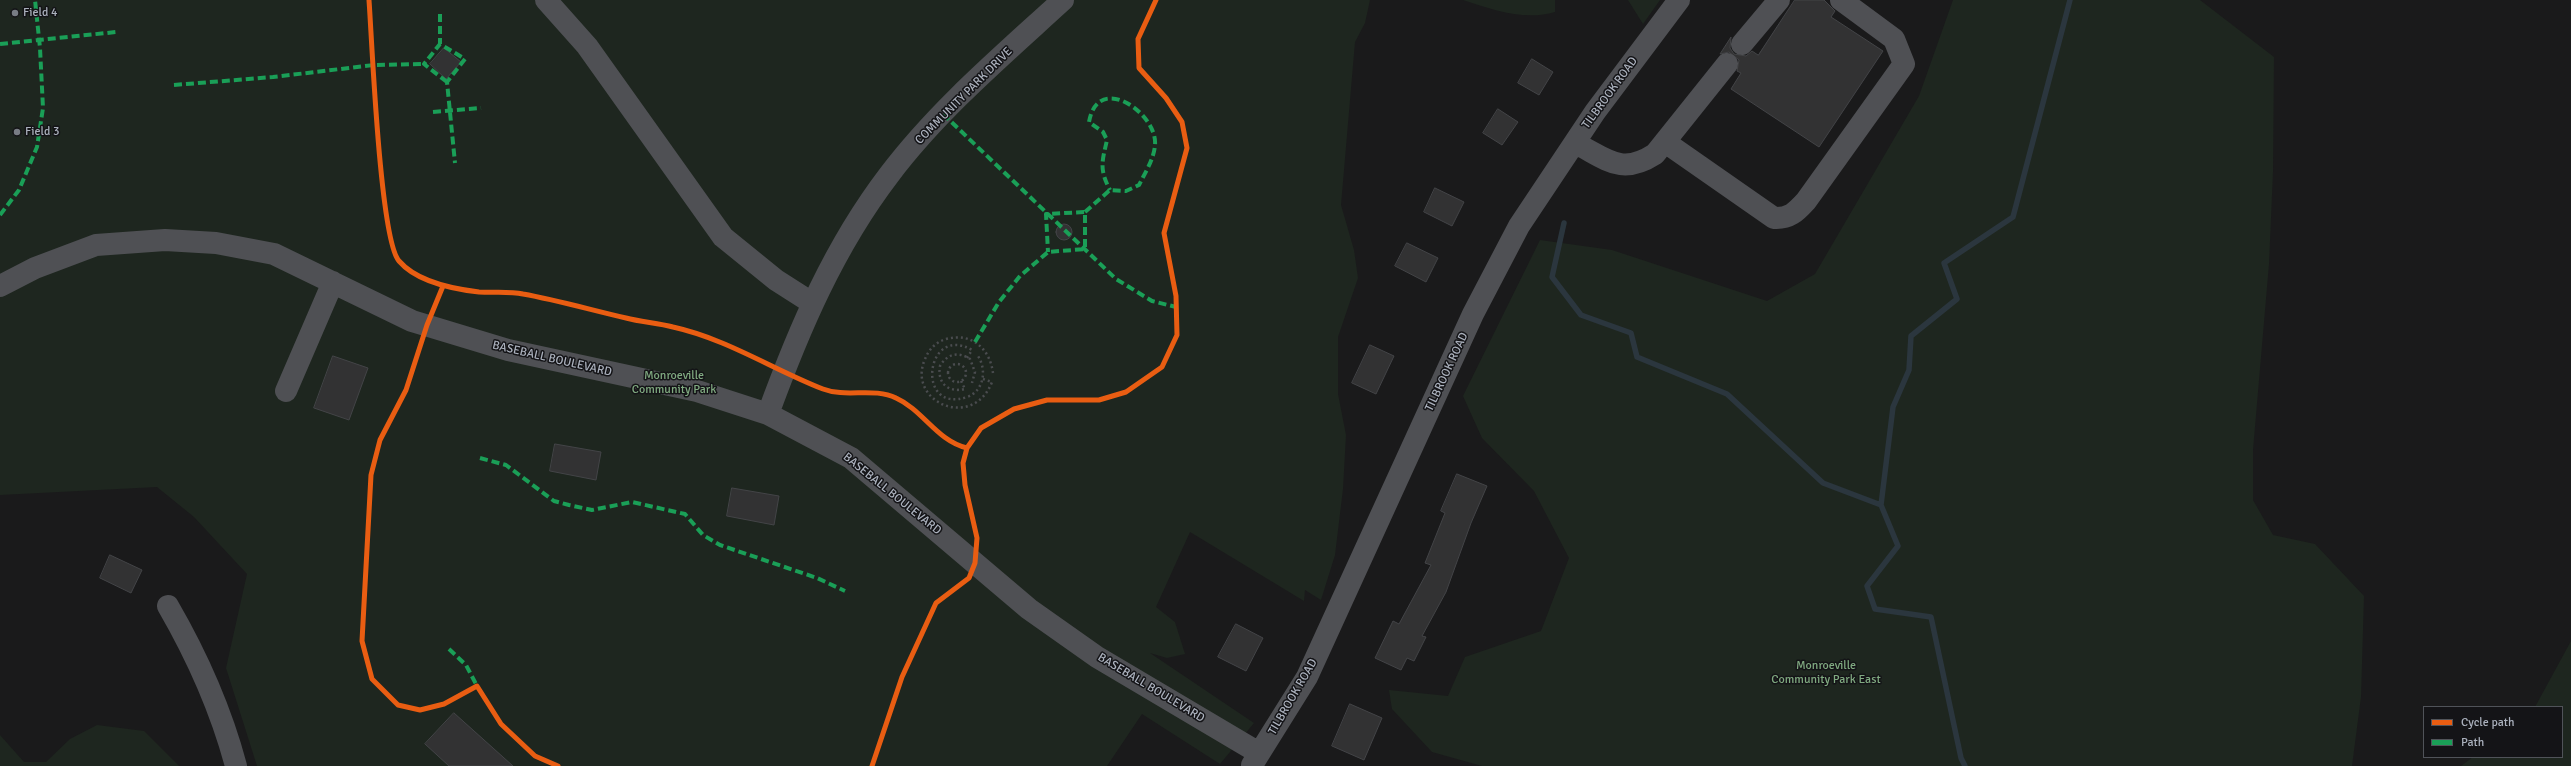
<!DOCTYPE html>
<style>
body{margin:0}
#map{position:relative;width:2571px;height:766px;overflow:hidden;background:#1a1a1b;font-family:Signika,sans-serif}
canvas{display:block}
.legend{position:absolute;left:2423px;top:706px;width:140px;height:52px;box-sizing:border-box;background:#141417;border:1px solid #505359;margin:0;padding:5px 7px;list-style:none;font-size:12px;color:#abb1bd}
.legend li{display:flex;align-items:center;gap:8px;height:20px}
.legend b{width:20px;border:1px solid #505359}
</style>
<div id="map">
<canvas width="2571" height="766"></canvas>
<ul class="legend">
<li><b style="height:5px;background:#e95d12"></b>Cycle path</li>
<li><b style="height:5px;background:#1a9f57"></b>Path</li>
</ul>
</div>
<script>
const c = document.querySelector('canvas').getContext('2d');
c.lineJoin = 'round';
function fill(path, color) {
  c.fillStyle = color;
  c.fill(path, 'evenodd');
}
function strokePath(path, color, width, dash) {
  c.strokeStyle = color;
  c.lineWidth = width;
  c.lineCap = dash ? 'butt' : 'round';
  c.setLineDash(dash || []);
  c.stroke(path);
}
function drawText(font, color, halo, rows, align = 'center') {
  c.font = font + ' Signika,sans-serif';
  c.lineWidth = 3;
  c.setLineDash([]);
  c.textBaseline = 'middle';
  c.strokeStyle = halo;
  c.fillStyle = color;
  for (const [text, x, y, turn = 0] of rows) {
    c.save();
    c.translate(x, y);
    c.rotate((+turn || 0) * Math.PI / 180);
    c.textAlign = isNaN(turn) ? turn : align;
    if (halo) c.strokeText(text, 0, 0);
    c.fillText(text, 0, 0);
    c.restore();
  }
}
const green = new Path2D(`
 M0,0h1370l-5,23 -10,19 -14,163 13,45 4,28 -20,59v57l8,41 -3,54 -8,66 -14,45 -16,-10 -1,11 -114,-69 -34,75 19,15 10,32 -18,4 -17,-5 104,70 -34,41 -78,-50 -35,52h-850l-31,-98 21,-94 -53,-57 -37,-30 -157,8z
 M1463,0h92v12c-30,9 -62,-2 -92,-12z
 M1628,0h32l-17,24z
 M1953,0h247l74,57 -1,115 -4,92 -16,186v50l20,35 42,9 49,52 -3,101 -9,69h-870l-50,-14 -40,-43 -3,-19 59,6 17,-39 76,-26 28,-73 -35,-67 -52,-53 -19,-42 77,-156 72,10 155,51 48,-27 104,-178z
 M2571,641v125h-110l12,-9h89v-50h-27z
 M97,725l47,6 35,35h-179v-31l24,27h22l24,-23z`);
const stream = new Path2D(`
 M1564,223l-12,54 29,38 50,18 6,24 90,37 96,89 58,22
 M1965,766l-4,-8 -30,-141 -56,-8 -8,-23 31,-40 -17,-41 12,-98 16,-37 2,-34 46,-37 -13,-36 69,-46 57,-217`);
const building = new Path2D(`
 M1795,0h29l11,11 -4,6 52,34 -64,96 -88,-58 10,-16 -4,-2 2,-11 -10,-8 -9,2 11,-17 -1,11 4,6 12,2 6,-5 6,4z
 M444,48l17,14 -15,17 -16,-15z
 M1532,59l21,13 -14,23 -21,-12z
 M1498,109l20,13 -16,23 -19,-12z
 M1435,188l29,14 -12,24 -28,-14z
 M1056 232a8 8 0 1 1 16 0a8 8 0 1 1-16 0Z
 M1407,243l31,15 -12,24 -31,-16z
 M1370,345l24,11 -18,38 -24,-11z
 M333,356l35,12 -19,52 -35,-12z
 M555,444l46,8 -5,28 -46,-9z
 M1457,474l30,12 -16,37 -25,69 -24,44 4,1 -12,24 -7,-3 -6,12 -26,-12 18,-37 6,3 32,-59 -6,-2 20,-50 -4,-2z
 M732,488l47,8 -5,29 -47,-9z
 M110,555l32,15 -11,23 -31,-15z
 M1236,624l27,14 -17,33 -28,-14z
 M1350,704l32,14 -18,42 -32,-14z
 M454,713l59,53h-64l-24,-22z`);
const path = new Path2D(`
 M967,358l5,-8c-47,-27 -57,65 -5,47 17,-6 20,-27 11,-41
 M948 373a9 9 0 1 1 18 0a9 9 0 1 1-18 0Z
 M983,379l9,3c-19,49 -86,20 -67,-23 4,-10 11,-17 21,-20 26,-7 44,10 47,34
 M961,381l4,8c-17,4 -28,-6 -25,-23 7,-12 18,-15 30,-7l5,13 -3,11`);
const minor = new Path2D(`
 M546,0l41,46 136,191 53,43 36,23
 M1742,44l37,-44
 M1665,142l109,76c15,1 22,-6 32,-17l98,-137 -10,-25 -53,-39
 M1575,143c32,16 46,33 80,11l72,-90
 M0,286l35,-18 61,-23 69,-5 51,3 58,11 138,67 96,29 189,41 71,23 83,44 178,151 68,48 162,96
 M286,391l47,-109
 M768,414c31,-85 66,-167 121,-239 49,-65 114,-120 174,-175
 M168,606c29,50 53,104 68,160
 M1252,765l55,-88 166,-363 46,-88 76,-114 84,-112`);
const quiet = new Path2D(`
 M440,14v30
 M0,44l116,-12
 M447,82l-23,-18 16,-20 25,15 -18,23 8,81
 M174,85l99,-8 101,-12 50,-1
 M433,112l48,-4
 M943,114l173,165 36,22 24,6
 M1085,212l25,-22 16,1 13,-6c6,-12 15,-26 16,-40 3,-31 -57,-74 -66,-23l14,10 4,8c-5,22 -8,29 3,50
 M0,215l19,-25 18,-43 6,-39 -3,-60 -5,-48
 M975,342l24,-40 21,-26 28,-24 37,-3v-37l-39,2 2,38
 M480,458l26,7 48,36 15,4 23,5 40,-8 53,12 18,21 17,10 97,33 28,13
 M449,649l17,16 11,21`);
const cycleway = new Path2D(`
 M369,0c3,41 11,240 30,261 18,21 54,28 80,31 15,1 30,-1 44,2 34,6 68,16 103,24 15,4 32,5 47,9 54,12 99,42 150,62 23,9 51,-2 73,9 27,12 41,43 71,50
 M443,286l-16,39 -21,65 -26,50 -9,35 -9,166 10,38 26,26 22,5 24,-6 33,-18 24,38 34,32 23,10
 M872,766l30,-89 34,-74 33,-25 6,-15 2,-25 -12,-53 -2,-22 4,-15 14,-20 33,-19 33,-9h52l27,-8 36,-25 15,-32 -1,-39 -12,-63 23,-85 -5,-26 -16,-24 -27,-30 -1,-29 18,-39`);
const markers = [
 [15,13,4,"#787c84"],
 [17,132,4,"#787c84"]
];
const poiNames = [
 ["Field 4",23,13],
 ["Field 3",25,132]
];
const streetNames = [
 ["TILBROOK ROAD",1610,93,-54],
 ["COMMUNITY PARK DRIVE",964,96,-45],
 ["BASEBALL BOULEVARD",552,359,13],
 ["TILBROOK ROAD",1447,372,-65],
 ["BASEBALL BOULEVARD",892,494,39],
 ["BASEBALL BOULEVARD",1151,688,31],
 ["TILBROOK ROAD",1293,697,-60]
];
const parkNames = [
 ["Monroeville",674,376],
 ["Community Park",674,390],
 ["Monroeville",1826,666],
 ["Community Park East",1826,680]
];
fill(green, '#1e261f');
strokePath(stream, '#2b363e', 5.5);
fill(building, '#323233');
strokePath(building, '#434447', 1);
strokePath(path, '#4a4c4f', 2.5, [2, 3]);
strokePath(minor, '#4f5054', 22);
strokePath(quiet, '#1a9f57', 4, [8, 4]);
strokePath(cycleway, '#e95d12', 5);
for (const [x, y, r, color] of markers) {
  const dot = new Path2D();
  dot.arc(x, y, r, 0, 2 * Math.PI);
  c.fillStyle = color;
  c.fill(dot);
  strokePath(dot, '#141417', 1.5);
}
drawText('12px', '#abb1bd', '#141417', poiNames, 'left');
drawText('12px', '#abb1bd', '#141417', streetNames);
drawText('12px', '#80aa81', '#141417', parkNames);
</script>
